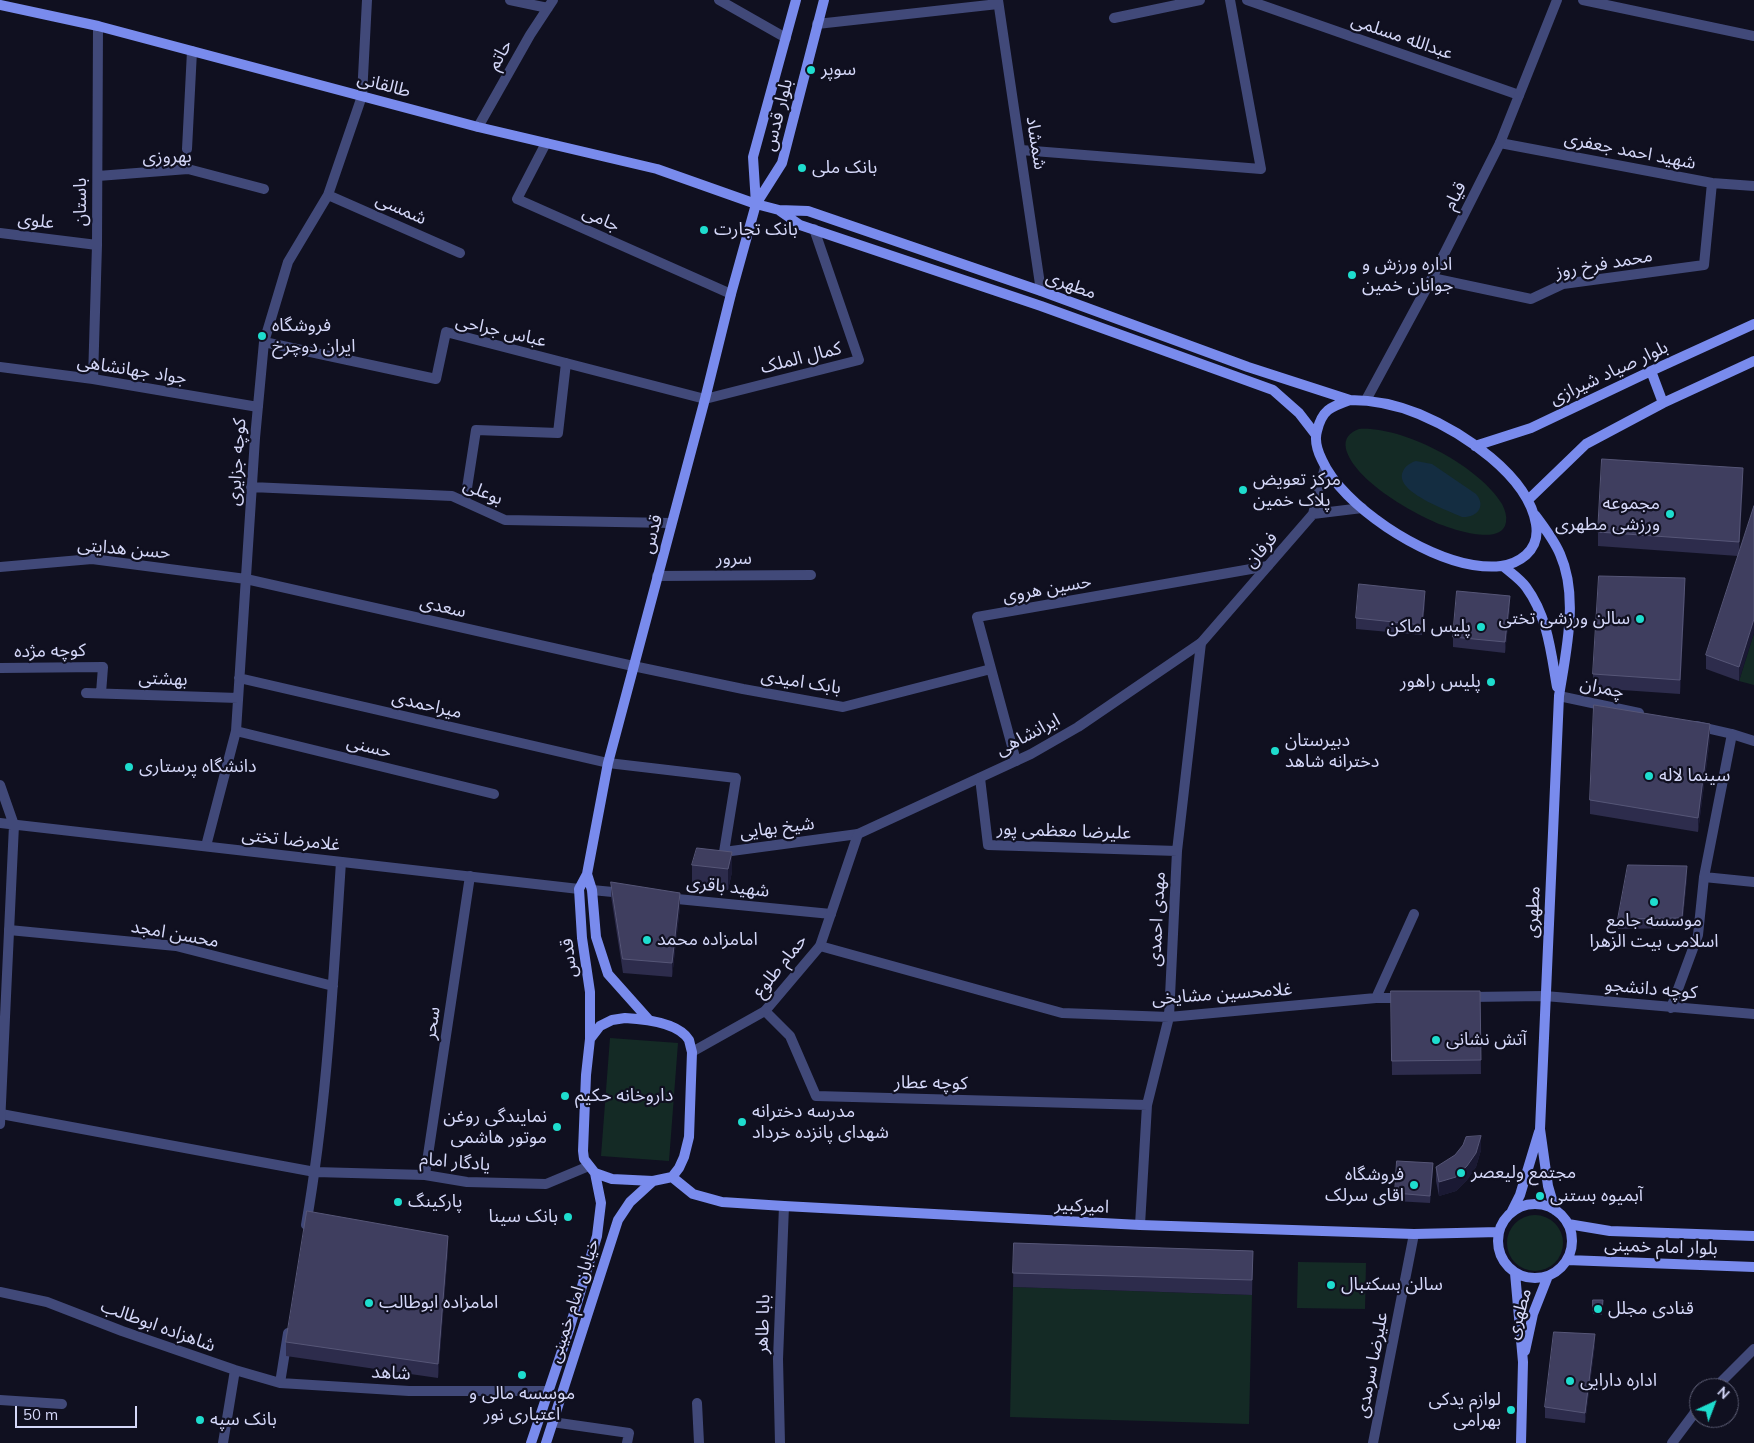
<!DOCTYPE html>
<meta charset="utf-8">
<style>
body{margin:0}
#map{position:relative;width:1754px;height:1443px;overflow:hidden;background:#101020;font-family:Mulish,sans-serif}
canvas{display:block}
.north{position:absolute;left:1689px;top:1378px;width:50px;height:50px;box-sizing:border-box;background:#101020;border:1px solid #5f6077;border-radius:50%;rotate:43deg;font-size:14px;font-weight:700;line-height:20px;text-align:center;color:#d5d8f9}
.north::after{content:'';display:block;margin:auto;width:18px;height:22px;background:#1eddce;clip-path:polygon(50% 0,100% 100%,50% 72%,0 100%)}
.scale{position:absolute;left:15px;top:1406px;width:122px;height:22px;box-sizing:border-box;border:2px solid #d5d8f9;border-top:0;padding-left:6px;font-size:15px;line-height:18px;white-space:nowrap;color:#d5d8f9;-webkit-text-stroke:4px #101020;paint-order:stroke}
</style>
<div id="map">
<canvas width="1754" height="1443"></canvas>
<div class="north">N</div>
<div class="scale">50 m</div>
</div>
<script>
const c = document.querySelector('canvas').getContext('2d');
c.lineJoin = 'round';
function fill(path, color) {
  c.fillStyle = color;
  c.fill(path, 'evenodd');
}
function strokePath(path, color, width, dash) {
  c.strokeStyle = color;
  c.lineWidth = width;
  c.lineCap = dash ? 'butt' : 'round';
  c.setLineDash(dash || []);
  c.stroke(path);
}
function drawText(font, color, halo, rows, align = 'center') {
  c.font = font + ' Mulish,"Noto Sans Arabic",sans-serif';
  c.lineWidth = 4.5;
  c.setLineDash([]);
  c.textBaseline = 'middle';
  c.strokeStyle = halo;
  c.fillStyle = color;
  for (const [text, x, y, turn = 0] of rows) {
    c.save();
    c.translate(x, y);
    c.rotate((+turn || 0) * Math.PI / 180);
    c.textAlign = isNaN(turn) ? turn : align;
    if (halo) c.strokeText(text, 0, 0);
    c.fillText(text, 0, 0);
    c.restore();
  }
}
const green = new Path2D(`
 M1359,429c44,-3 120,37 143,75 3,6 5,12 4,18 -3,24 -51,8 -64,3 -29,-11 -88,-45 -96,-76 -2,-11 3,-16 13,-20z
 M1754,633v52l-15,-4z
 M610,1038l68,5 -9,118 -68,-5z
 M1507 1243a28 28 0 1 1 56 0a28 28 0 1 1-56 0Z
 M1298,1262l68,1 -1,46 -68,-1z
 M1013,1287l239,8 -3,129 -239,-7z`);
const water = new Path2D(`
 M1416,461l16,3 44,30c11,13 0,24 -14,23 -15,-7 -64,-24 -60,-43 2,-7 7,-11 14,-13z`);
const minor = new Path2D(`
 M510,0l38,8
 M719,0l67,38
 M998,0l43,291
 M1247,0l272,95
 M1583,0l171,36
 M1114,18l86,-18
 M817,24l181,-20
 M478,127l52,-92 23,-35
 M546,143l-29,56 214,95
 M1500,143l212,40 42,3
 M187,149l5,-98
 M1021,150l240,19 -31,-169
 M98,176l90,-7 76,20
 M328,195l132,58
 M0,233l97,12
 M1432,278l99,21 32,-15 141,-19 8,-82
 M264,342l172,37 10,-47 259,67 154,-39 -45,-131
 M0,367l93,12 165,28
 M93,379l4,-134 1,-219
 M251,487l201,9 53,24 166,3
 M465,501l11,-71 82,3 8,-70
 M0,567l92,-8 154,20 387,87 110,23 100,18 148,-38
 M657,576l154,-1
 M0,668l103,-1 -2,26
 M239,678l369,85 128,15 -12,74 134,-18
 M86,693l152,5
 M1559,696l80,17
 M1697,726l35,8 22,7
 M236,731l258,63
 M1016,761l-39,-144 291,-51
 M980,778l8,67 189,6
 M206,846l30,-115 19,-293 9,-96 24,-80 40,-67 34,-99
 M1704,877l50,5
 M592,890l31,3
 M667,898l164,16
 M9,930l167,16 157,40
 M820,946l242,67 107,4 207,-19h28
 M1469,997l76,-1 209,18
 M1376,998l38,-84
 M1671,1008l27,-73 6,-58 28,-143
 M765,1011l25,25 26,60 331,9
 M1,1114l314,58 110,3 42,7 79,2 43,-18
 M425,1175l45,-299
 M306,1225c21,-120 27,-242 35,-363
 M1140,1225l7,-120 22,-88 8,-166 24,-208
 M0,1292l47,10 75,29 113,39 45,13 129,8h138
 M280,1383l8,-50
 M1715,1388l39,-39
 M0,1400l62,4
 M697,1403l2,40
 M552,1422l77,11 -2,10
 M223,1443l12,-73
 M780,1443l-2,-84 6,-153
 M1373,1443l41,-209
 M1672,1443l27,-36`);
const tertiary = new Path2D(`
 M362,96l5,-96
 M1366,400l66,-122 68,-135 57,-143
 M1313,514l49,-6
 M0,785l14,40 -14,299
 M0,823l579,66
 M692,1052l73,-41 55,-65 38,-112 173,-80 47,-27 123,-84 112,-129 12,-47`);
const secondary = new Path2D(`
 M0,5l98,21 380,101 179,42 99,35 23,6 29,1 233,80 207,76 102,33
 M756,204l-3,-47 43,-157
 M780,211l20,14 241,81 232,84 26,23 17,22
 M1651,371l12,32
 M1350,400c24,0 47,5 69,14 43,18 109,61 117,110 2,12 -1,23 -10,31 -15,13 -34,13 -53,10 -50,-8 -130,-58 -151,-105 -4,-8 -8,-19 -5,-29 5,-21 13,-24 33,-31z
 M1475,446l56,-18 120,-57 103,-47
 M1528,500l58,-56 77,-41 91,-42
 M1535,515c9,12 19,25 25,39 19,43 6,97 -1,142l-19,433 8,57 7,24
 M1503,566c8,7 17,13 23,21 22,30 25,66 31,100
 M587,874l5,16 4,47 12,37 41,46
 M625,1018c19,1 53,4 64,22 1,4 2,9 3,12l-3,85 -5,20 -5,11 -7,9 -19,4 -41,-2 -17,-6 -11,-14 -1,-8 3,-76 4,-36 10,-13 12,-6z
 M590,1039v-47l-8,-54 -3,-49 8,-15 21,-111 97,-364 26,-105 25,-90 26,-41 42,-163
 M672,1177l21,17 29,8 62,4 356,19 274,9 85,-2
 M1498 1241a37 37 0 1 1 74 0a37 37 0 1 1-74 0Z
 M1511,1213l9,-18 19,-63
 M1568,1224l42,7 144,5
 M1567,1260l187,7
 M1515,1273l8,89 -2,81
 M1525,1351l8,-37 15,-38
 M531,1443l38,-113 28,-94 4,-33 -6,-30
 M546,1443l72,-223 12,-18 23,-21`);
const wall = new Path2D(`
 M1743,482l-4,71 15,-47 -15,175 -33,-12v-14l32,-99 -140,-10v-14z
 M1685,592l-5,102 -87,-6v-14z
 M1425,602l-3,33 -66,-6v-11z
 M1510,607l-5,46 -52,-6v-10z
 M1710,738l-12,94 -108,-18v-14z
 M732,852v20l-4,18 -36,-4v-21z
 M1687,877l-5,51 -64,1v-10z
 M611,882l69,25 -8,70 -49,-4 -12,-77z
 M1391,991h89l1,83 -89,1z
 M1481,1150l-5,17 -9,13 -11,11 -17,5 -3,-15v-14z
 M1433,1170l-3,33 -35,-2v-8z
 M1014,1243l239,8 -1,44 -239,-8z
 M448,1250l-10,128 -152,-22v-14z
 M1593,1300h10l-1,15 -9,-1z
 M1595,1344l-10,79 -40,-5v-11z`);
const shadedWall = new Path2D(`
 M1743,468v14l-4,74v-14z
 M1685,578v14l-5,102v-14z
 M1425,591v11l-3,33v-10z
 M1510,596v11l-5,46v-11z
 M1754,619v14l-15,48v-14z
 M1710,724v14l-12,94v-14z
 M732,852v20l-4,18v-21z
 M1687,866v11l-5,51v-10z
 M680,893v14l-8,70v-14z
 M1481,1136v14l-5,17 -9,13 -11,11 -17,5v-14z
 M1433,1163v7l-3,33v-7z
 M448,1236v14l-10,128v-14z
 M1595,1334v10l-10,79v-10z`);
const building = new Path2D(`
 M1602,459l141,9 -4,74 -141,-10z
 M1754,506v113l-15,48 -33,-12z
 M1599,576l86,2 -5,102 -87,-6z
 M1359,584l66,7 -3,34 -66,-7z
 M1457,591l53,5 -5,46 -52,-5z
 M1594,705l116,19 -12,94 -108,-18z
 M697,848l35,4 -4,17 -36,-4z
 M1628,865l59,1 -5,52 -64,1z
 M611,882l69,11 -8,70 -49,-4z
 M1391,991h89l1,69 -89,1z
 M1481,1136l-5,17 -9,13 -11,11 -17,5 -3,-15 19,-12 8,-10 3,-8z
 M1397,1161l36,2 -3,33 -35,-3z
 M307,1211l141,25 -10,128 -152,-22z
 M1014,1243l239,8 -1,29 -239,-7z
 M1593,1300h10l-1,12 -9,-1z
 M1554,1332l41,2 -10,79 -40,-6z`);
const markers = [
 [811,70,5,"#1eddce"],
 [802,168,5,"#1eddce"],
 [704,230,5,"#1eddce"],
 [1352,275,5,"#1eddce"],
 [262,336,5,"#1eddce"],
 [1243,490,5,"#1eddce"],
 [1670,514,5,"#1eddce"],
 [1640,619,5,"#1eddce"],
 [1481,627,5,"#1eddce"],
 [1491,682,5,"#1eddce"],
 [1275,751,5,"#1eddce"],
 [129,767,5,"#1eddce"],
 [1649,776,5,"#1eddce"],
 [1654,902,5,"#1eddce"],
 [647,940,5,"#1eddce"],
 [1436,1040,5,"#1eddce"],
 [565,1096,5,"#1eddce"],
 [742,1122,5,"#1eddce"],
 [557,1127,5,"#1eddce"],
 [1461,1173,5,"#1eddce"],
 [1414,1185,5,"#1eddce"],
 [1540,1196,5,"#1eddce"],
 [398,1202,5,"#1eddce"],
 [568,1217,5,"#1eddce"],
 [1331,1285,5,"#1eddce"],
 [369,1303,5,"#1eddce"],
 [1598,1309,5,"#1eddce"],
 [522,1375,5,"#1eddce"],
 [1570,1381,5,"#1eddce"],
 [1511,1410,5,"#1eddce"],
 [200,1420,5,"#1eddce"]
];
const streetNames = [
 ["عبدالله مسلمی",1402,37,19],
 ["حاتم",500,55,-60],
 ["طالقانی",384,85,15],
 ["بلوار قدس",778,115,-76],
 ["شمشاد",1036,143,81],
 ["شهید احمد جعفری",1630,151,11],
 ["بهروزی",167,157,-1],
 ["قیام",1455,196,-63],
 ["باستان",81,202,-90],
 ["شمسی",401,209,24],
 ["جامی",601,219,24],
 ["علوی",36,221,7],
 ["محمد فرخ روز",1604,264,-10],
 ["مطهری",1071,285,20],
 ["عباس جراحی",501,331,13],
 ["کمال الملک",801,358,-14],
 ["جواد جهانشاهی",132,370,9],
 ["بلوار صیاد شیرازی",1609,373,-25],
 ["کوچه جزایری",237,462,-86],
 ["بوعلی",483,492,23],
 ["قدس",652,534,-75],
 ["حسن هدایتی",124,549,5],
 ["فرفان",1261,550,-49],
 ["سرور",734,559],
 ["حسین هروی",1047,589,-10],
 ["سعدی",443,607,13],
 ["کوچه مژده",50,651,-1],
 ["بهشتی",163,679,2],
 ["بابک امیدی",801,682,9],
 ["چمران",1602,688,12],
 ["میراحمدی",427,705,13],
 ["ایرانشاهی",1028,735,-28],
 ["حسنی",369,747,14],
 ["شیخ بهایی",777,828,-7],
 ["علیرضا معظمی پور",1064,831,2],
 ["غلامرضا تختی",291,840,6],
 ["شهید باقری",728,887,6],
 ["مطهری",1533,912,-87],
 ["مهدی احمدی",1157,919,-87],
 ["محسن امجد",175,934,10],
 ["قدس",569,958,-97],
 ["حمام طلوع",780,966,-51],
 ["کوچه دانشجو",1651,989,5],
 ["غلامحسین مشایخی",1222,994,-4],
 ["سحر",432,1023,-82],
 ["کوچه عطار",931,1083,1],
 ["یادگار امام",455,1162,5],
 ["امیرکبیر",1082,1206,3],
 ["بلوار امام خمینی",1661,1247,2],
 ["خیابان امام خمینی",574,1301,-72],
 ["مطهری",1519,1314,-74],
 ["بابا طاهر",763,1324,-88],
 ["شاهزاده ابوطالب",158,1326,20],
 ["علیرضا سرمدی",1372,1365,-79],
 ["شاهد",391,1373,3]
];
const poiNames = [
 ["سوپر",821,70],
 ["بانک ملی",812,168],
 ["بانک تجارت",714,230],
 ["اداره ورزش و",1362,265],
 ["جوانان خمین",1362,286],
 ["فروشگاه",272,326],
 ["ایران دوچرخ",272,347],
 ["مرکز تعویض",1253,480],
 ["پلاک خمین",1253,501],
 ["مجموعه",1660,504,"right"],
 ["ورزشی مطهری",1660,525,"right"],
 ["سالن ورزشی تختی",1630,619,"right"],
 ["پلیس اماکن",1471,627,"right"],
 ["پلیس راهور",1481,682,"right"],
 ["دبیرستان",1285,741],
 ["دخترانه شاهد",1285,762],
 ["دانشگاه پرستاری",139,767],
 ["سینما لاله",1659,776],
 ["موسسه جامع",1654,921,"center"],
 ["اسلامی بیت الزهرا",1654,942,"center"],
 ["امامزاده محمد",657,940],
 ["آتش نشانی",1446,1040],
 ["داروخانه حکیم",575,1096],
 ["مدرسه دخترانه",752,1112],
 ["شهدای پانزده خرداد",752,1133],
 ["نمایندگی روغن",547,1117,"right"],
 ["موتور هاشمی",547,1138,"right"],
 ["مجتمع ولیعصر",1471,1173],
 ["فروشگاه",1404,1175,"right"],
 ["اقای سرلک",1404,1196,"right"],
 ["آبمیوه بستنی",1550,1196],
 ["پارکینگ",408,1202],
 ["بانک سینا",558,1217,"right"],
 ["سالن بسکتبال",1341,1285],
 ["امامزاده ابوطالب",379,1303],
 ["قنادی مجلل",1608,1309],
 ["اداره دارایی",1580,1381],
 ["موسسه مالی و",522,1394,"center"],
 ["اعتباری نور",522,1415,"center"],
 ["لوازم یدکی",1501,1400,"right"],
 ["بهرامی",1501,1421,"right"],
 ["بانک سپه",210,1420]
];
fill(green, '#142a25');
fill(water, '#142d41');
strokePath(minor, '#414979', 10);
strokePath(tertiary, '#414979', 10);
strokePath(secondary, '#798bed', 10);
fill(wall, '#2d2c4c');
fill(shadedWall, '#1a1933');
fill(building, '#3f3e5f');
strokePath(building, '#565677', 1);
for (const [x, y, r, color] of markers) {
  const dot = new Path2D();
  dot.arc(x, y, r, 0, 2 * Math.PI);
  c.fillStyle = color;
  c.fill(dot);
  strokePath(dot, '#101020', 2);
}
drawText('18px', '#d5d8f9', '#101020', streetNames);
drawText('18px', '#d5d8f9', '#101020', poiNames, 'left');
</script>
